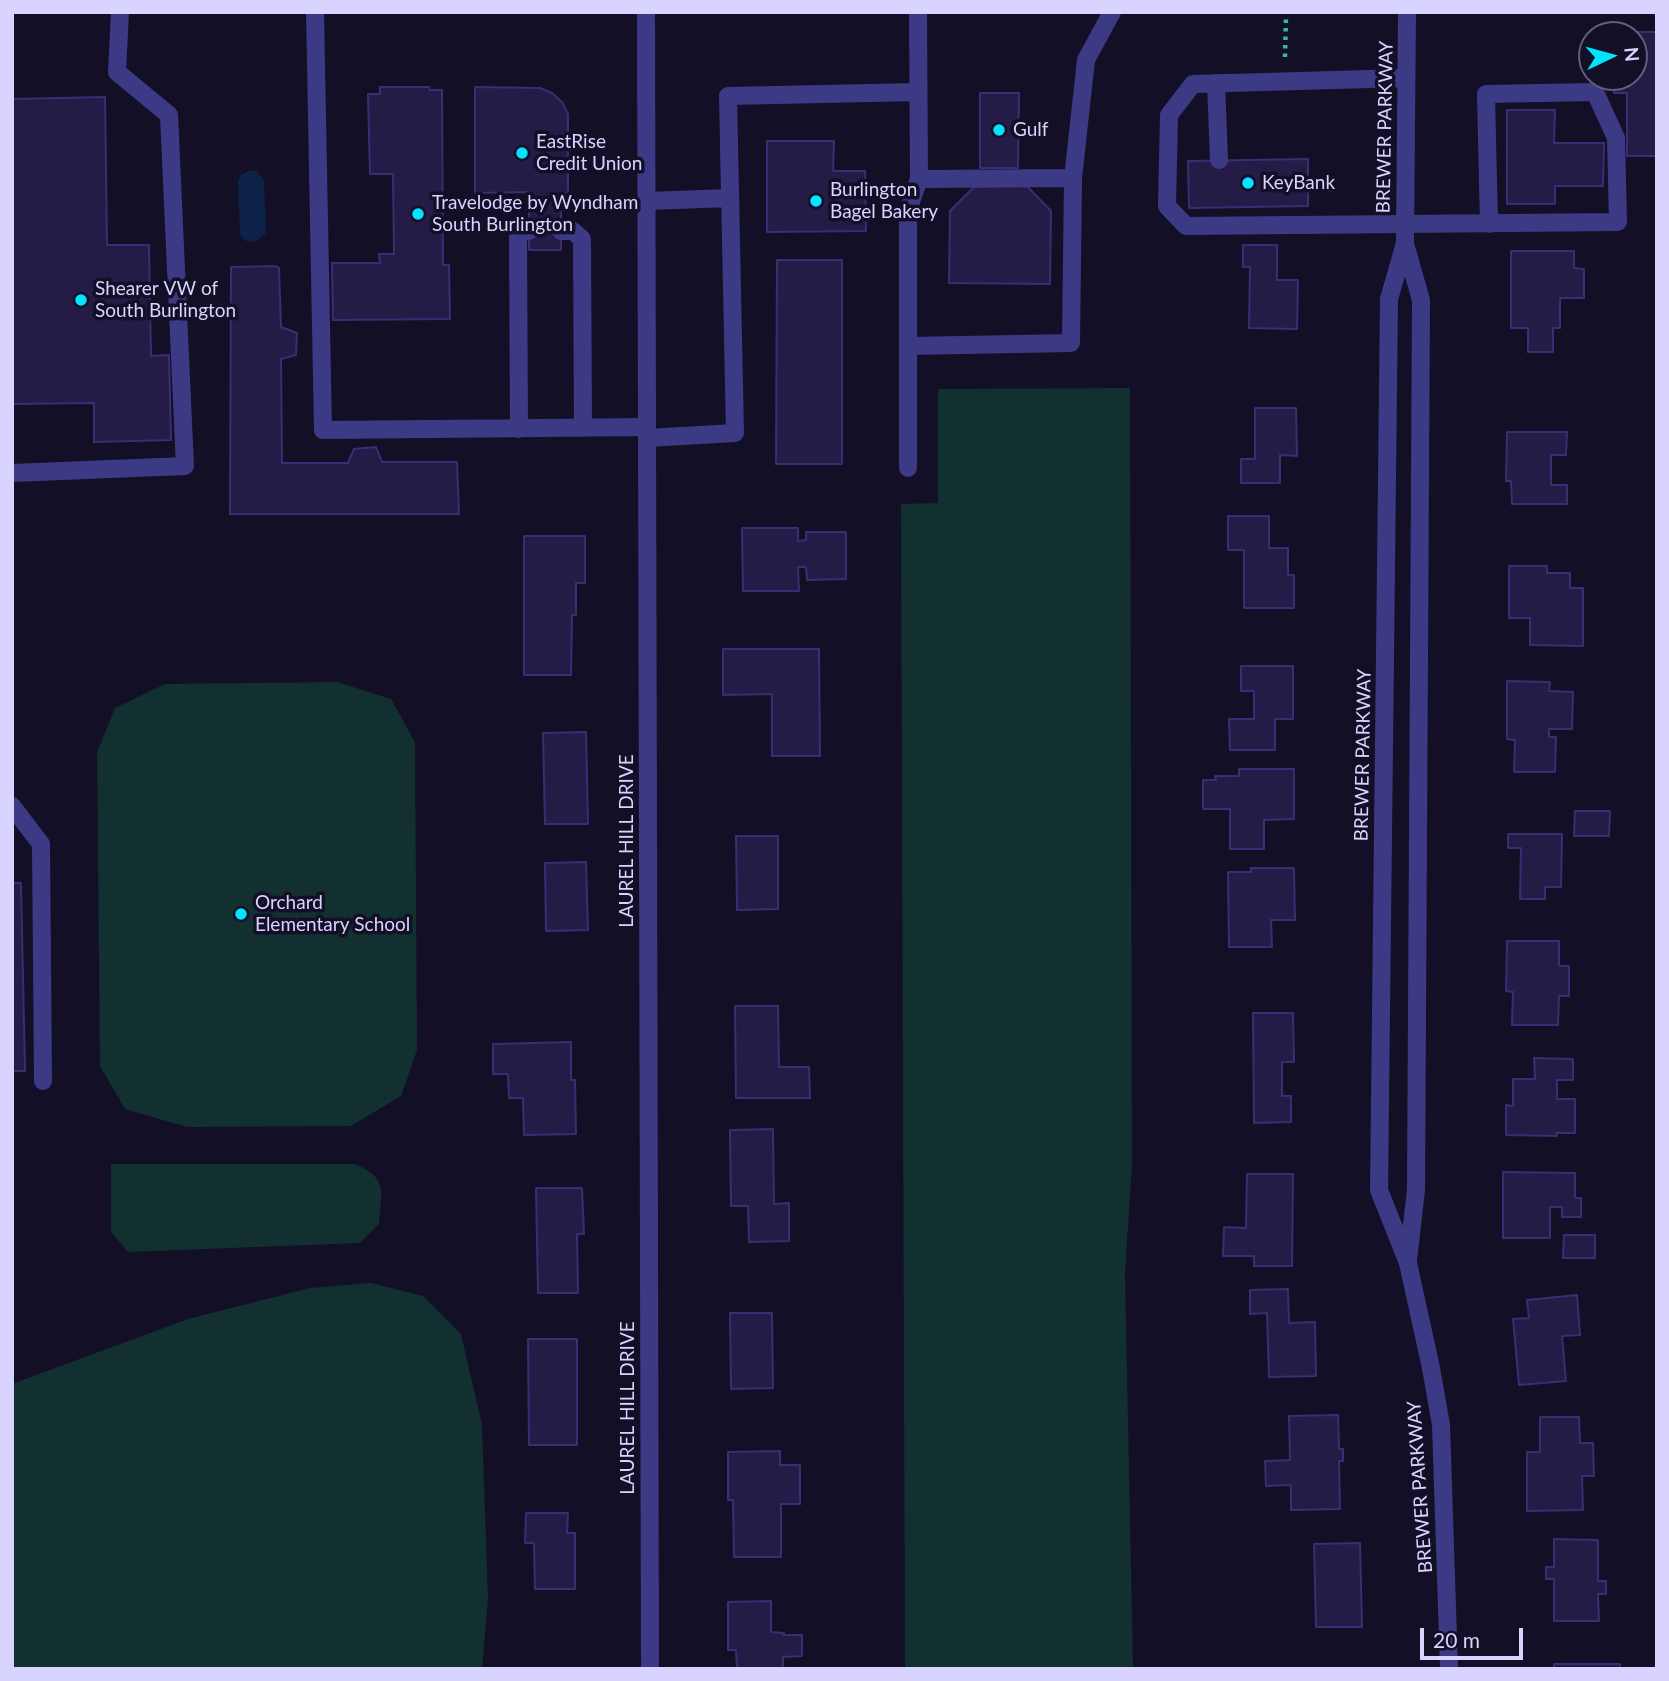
<!DOCTYPE html>
<style>
body{margin:0}
#map{position:relative;width:1669px;height:1681px;overflow:hidden;background:#130f26;font-family:Lato,sans-serif}
canvas{display:block}
.frame{position:absolute;inset:0;border:14px solid #d9d4ff;pointer-events:none}
.north{position:absolute;left:1578px;top:21px;width:70px;height:70px;box-sizing:border-box;background:#130f26;border:2px solid #625e7d;border-radius:50%;rotate:85deg;font-size:19px;font-weight:700;line-height:28px;text-align:center;color:#d9d4ff}
.north::after{content:'';display:block;margin:auto;width:24px;height:32px;background:#00e5ff;clip-path:polygon(50% 0,100% 100%,50% 72%,0 100%)}
.scale{position:absolute;left:1420px;top:1628px;width:103px;height:32px;box-sizing:border-box;border:4px solid #d9d4ff;border-top:0;padding-left:9px;font-size:21px;line-height:24px;white-space:nowrap;color:#d9d4ff;-webkit-text-stroke:5px #130f26;paint-order:stroke}
</style>
<div id="map">
<canvas width="1669" height="1681"></canvas>
<div class="frame"></div>
<div class="north">N</div>
<div class="scale">20 m</div>
</div>
<script>
const c = document.querySelector('canvas').getContext('2d');
c.lineJoin = 'round';
function fill(path, color) {
  c.fillStyle = color;
  c.fill(path, 'evenodd');
}
function strokePath(path, color, width, dash) {
  c.strokeStyle = color;
  c.lineWidth = width;
  c.lineCap = dash ? 'butt' : 'round';
  c.setLineDash(dash || []);
  c.stroke(path);
}
function drawText(font, color, halo, rows, align = 'center') {
  c.font = font + ' Lato,sans-serif';
  c.lineWidth = 7;
  c.setLineDash([]);
  c.textBaseline = 'middle';
  c.strokeStyle = halo;
  c.fillStyle = color;
  for (const [text, x, y, turn = 0] of rows) {
    c.save();
    c.translate(x, y);
    c.rotate((+turn || 0) * Math.PI / 180);
    c.textAlign = isNaN(turn) ? turn : align;
    if (halo) c.strokeText(text, 0, 0);
    c.fillText(text, 0, 0);
    c.restore();
  }
}
const green = new Path2D(`
 M1130,388l2,775 -7,111 8,395h-228l-4,-1165 37,-1v-114z
 M337,682l54,17 24,43 2,308 -16,46 -50,30 -164,1 -62,-18 -25,-43 -3,-313 18,-45 50,-24z
 M111,1164h244c34,14 26,28 24,60l-19,19 -232,9 -17,-20z
 M371,1283l52,13 38,38 21,91 6,173 -6,71h-470v-285l176,-65 122,-31z`);
const water = new Path2D(`
 M248,171h8l8,9 2,53 -10,9 -10,-1 -6,-6 -2,-54 3,-6z`);
const building = new Path2D(`
 M1614,32h43v124h-30v-63h-13v-16h20v-42h-20z
 M380,87h49l1,3h12l1,175h6l1,54 -117,1 -1,-57h48l-1,-9h15l-1,-80h-23l-2,-80h12z
 M475,87l65,1 12,5 10,9 6,12v79h-7v57h-32v-58l-54,1z
 M980,93h39l-1,75h-38z
 M105,97l2,148h42l2,111 18,-1 2,85 -77,2v-39l-82,1v-305z
 M1507,110h48l-1,33h50l-1,43h-48v18h-48z
 M767,141h67l-1,30h32l1,60 -99,1z
 M1308,159v47l-119,2 -1,-47z
 M1026,185l25,26 -1,73 -101,-1 1,-72 24,-24z
 M1243,245h34v35h21l-1,49 -48,-1 1,-61h-7z
 M1511,251h63v17l10,1v29h-24v30h-7v24h-25v-24h-17z
 M777,260h65v204h-66z
 M276,266l3,2 2,59 16,6 -1,22 -15,4 1,104h66l6,-14 22,-2 6,15h75l2,52h-229l1,-247z
 M1255,408h41l1,48 -17,-1v28h-39v-24h14z
 M1507,432h60l-1,23h-15v30h16v19h-55l-1,-23h-5z
 M1228,516h41v32h19v27h6v33h-50v-58h-16z
 M742,528h56v13l8,-1v-8h40v47l-39,1 -1,-13h-8l1,24h-56z
 M524,536h61v47h-9v32h-4l-1,60h-47z
 M1509,566h38v7h23v15h13v58l-53,-1v-27h-21z
 M723,649h96l1,107h-48v-62l-49,1z
 M1241,666h52v53h-18v31h-45l-1,-31h25v-28h-13z
 M1507,681l43,1 -1,9 24,1 -1,37h-23v8h7l-1,35h-41l1,-32 -8,-1z
 M586,732l2,92h-43l-2,-91z
 M1239,769h55v50l-30,1v29h-34v-40h-27v-29h13l-1,-4h24z
 M1575,811h35l-1,25h-35z
 M1508,834h54l-1,53h-16v12h-25l1,-51h-13z
 M736,836h42v73l-41,1z
 M586,862l2,68 -42,1 -1,-68z
 M1251,868h43l1,52h-24l1,27h-43l-1,-75h23z
 M12,883h9l4,188h-13z
 M1507,941h52v25h10v30h-10l-1,29h-46l1,-33 -7,-1z
 M735,1006h43l1,61h30l1,31h-74z
 M1253,1013h40l1,49h-12v34h9v26l-37,1z
 M571,1042v38h4l1,54 -52,1 -1,-37h-14l-1,-24h-15v-30z
 M1534,1058l39,1v21h-16v19h18v34h-19l1,3 -51,-1v-30l7,1v-27h22z
 M773,1129l1,75 15,-1v38l-40,1 -1,-36h-17l-1,-76z
 M1503,1172l72,1v25h6v19h-19v-10h-12v31h-47z
 M1247,1174h46l-1,92h-38v-10h-31l1,-29 22,1z
 M536,1188h46l2,46h-7l1,59h-40z
 M1564,1235h31v23h-32z
 M1288,1289l1,34 26,-1 1,54 -47,1 -2,-64 -17,1v-24z
 M1577,1295l3,40 -18,1 4,45 -47,4 -6,-66 16,-1 -2,-18z
 M730,1313h42l1,75 -42,1z
 M528,1339h49v106h-48z
 M1338,1415l1,34h4v12h-4l1,48 -49,1v-25l-25,1 -1,-25 25,-1 -1,-44z
 M1540,1417h39l1,26h13l1,33h-12l1,34 -56,1v-59h13z
 M780,1451v14h20v39h-19v53h-47l-1,-57h-5v-48z
 M526,1513h42l-1,20h8v56h-40l-1,-46h-9z
 M1554,1539l44,1v41h8v13h-8l1,27h-45v-42h-8v-12h8z
 M1360,1543l2,84h-46l-2,-83z
 M771,1601v31l13,1 -1,2h19v21l-19,1v12h-46l-1,-19h-8v-48z
 M1554,1664h66v5h-66z`);
const path = new Path2D(`
 M1285,57l1,-41`);
const service = new Path2D(`
 M315,12l8,418 324,-3
 M918,12l1,167 154,-1 13,-118 26,-48
 M1406,78l-213,6 -24,31 -2,91 19,20 432,-4 -2,-84 -21,-46 -109,2 3,130
 M1216,83l3,77
 M647,201l83,-3
 M561,231h12l9,8 1,189
 M908,346l163,-3 2,-165
 M519,429l-1,-193 4,-5h7
 M647,438l88,-5 -7,-337 190,-4
 M908,468v-258l11,-31
 M12,473l173,-7 -16,-351 -52,-43 3,-60
 M12,806l29,38 2,237`);
const minor = new Path2D(`
 M646,12l4,1657
 M1407,12l-2,231 -16,56 -10,891 29,73 23,105 10,57 8,244
 M1405,244l16,56 -5,890 -8,70`);
const markers = [
 [999,130,7,"#00e5ff"],
 [522,153,7,"#00e5ff"],
 [1248,183,7,"#00e5ff"],
 [816,201,7,"#00e5ff"],
 [418,214,7,"#00e5ff"],
 [81,300,7,"#00e5ff"],
 [241,914,7,"#00e5ff"]
];
const streetNames = [
 ["BREWER PARKWAY",1385,127,-89],
 ["BREWER PARKWAY",1363,755,-89],
 ["LAUREL HILL DRIVE",627,841,-90],
 ["LAUREL HILL DRIVE",628,1408,-90],
 ["BREWER PARKWAY",1420,1487,-94]
];
const poiNames = [
 ["Gulf",1013,130],
 ["EastRise",536,142],
 ["Credit Union",536,164],
 ["KeyBank",1262,183],
 ["Burlington",830,190],
 ["Bagel Bakery",830,212],
 ["Travelodge by Wyndham",432,203],
 ["South Burlington",432,225],
 ["Shearer VW of",95,289],
 ["South Burlington",95,311],
 ["Orchard",255,903],
 ["Elementary School",255,925]
];
fill(green, '#12302f');
fill(water, '#0c2248');
fill(building, '#241b47');
strokePath(building, '#3b2d73', 2);
strokePath(path, '#2fb8b0', 4.5, [3.5, 5]);
strokePath(service, '#3d3a85', 18);
strokePath(minor, '#3d3a85', 18);
for (const [x, y, r, color] of markers) {
  const dot = new Path2D();
  dot.arc(x, y, r, 0, 2 * Math.PI);
  c.fillStyle = color;
  c.fill(dot);
  strokePath(dot, '#130f26', 2.5);
}
drawText('19px', '#d9d4ff', '#130f26', streetNames);
drawText('19px', '#d9d4ff', '#130f26', poiNames, 'left');
</script>
